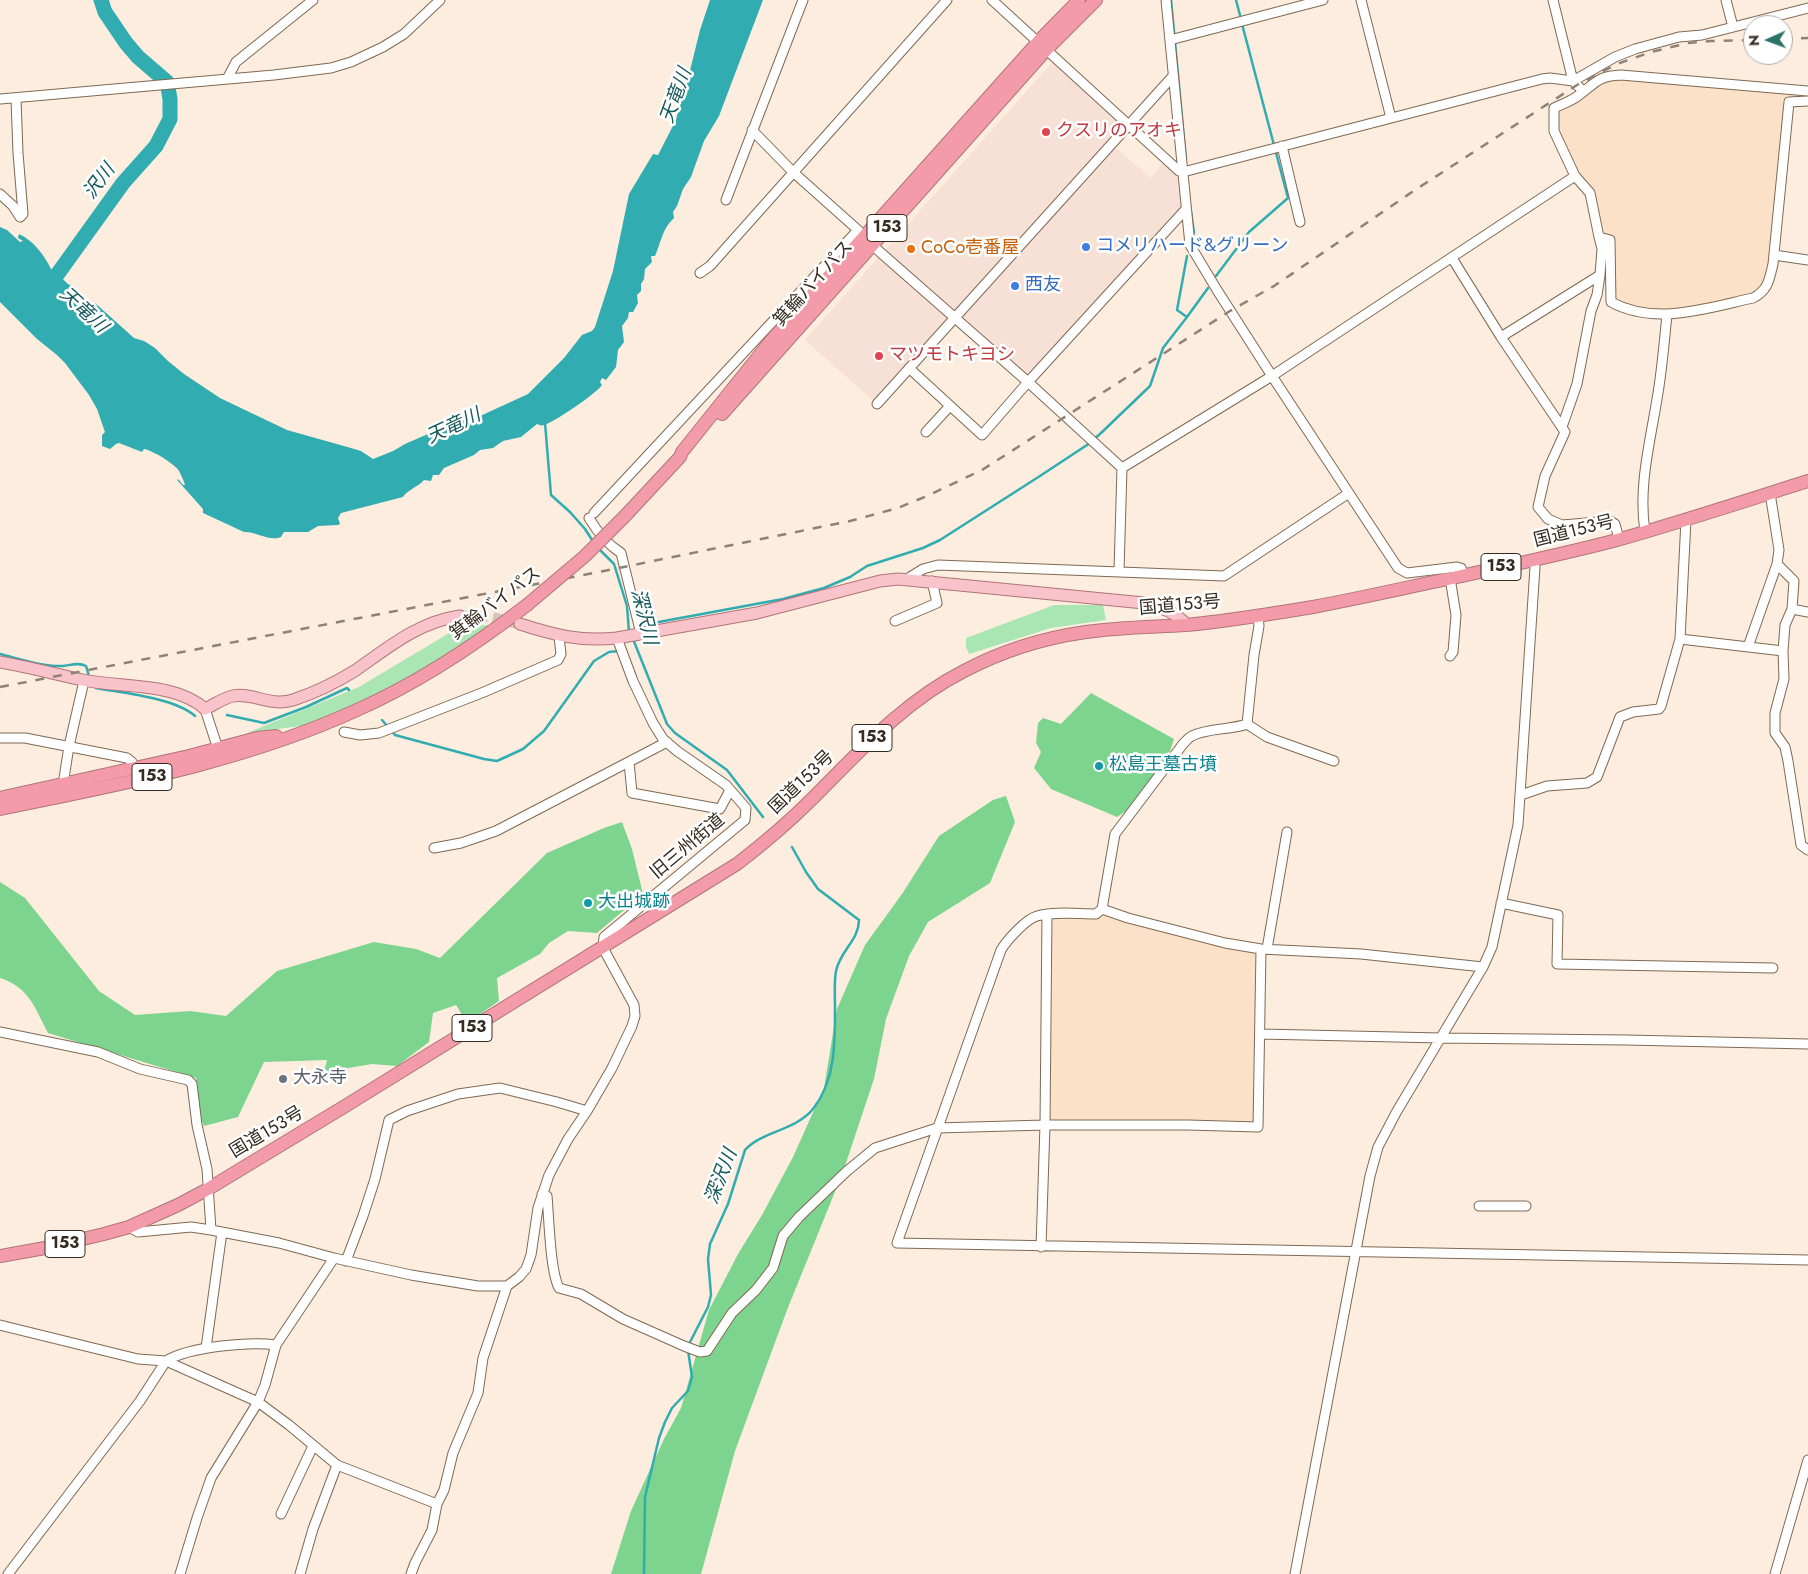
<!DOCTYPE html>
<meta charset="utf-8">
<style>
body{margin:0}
#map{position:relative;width:1808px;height:1574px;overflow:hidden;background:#fcedde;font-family:Jost,sans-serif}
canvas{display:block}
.north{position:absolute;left:1743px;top:15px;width:50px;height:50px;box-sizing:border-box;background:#fff;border:1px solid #aeaaa6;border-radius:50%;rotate:268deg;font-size:14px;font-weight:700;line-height:20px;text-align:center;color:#352b21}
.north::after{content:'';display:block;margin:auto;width:18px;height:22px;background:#2b7268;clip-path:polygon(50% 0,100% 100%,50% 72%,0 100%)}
</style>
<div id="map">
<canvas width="1808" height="1574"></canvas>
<div class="north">N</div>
</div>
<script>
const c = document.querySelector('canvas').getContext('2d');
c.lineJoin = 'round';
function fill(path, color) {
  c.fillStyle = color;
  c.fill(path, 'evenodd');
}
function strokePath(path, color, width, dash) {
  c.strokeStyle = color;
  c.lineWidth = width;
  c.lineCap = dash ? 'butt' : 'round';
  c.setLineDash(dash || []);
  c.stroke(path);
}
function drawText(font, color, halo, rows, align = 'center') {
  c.font = font + ' Jost,"Noto Sans JP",sans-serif';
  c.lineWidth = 5;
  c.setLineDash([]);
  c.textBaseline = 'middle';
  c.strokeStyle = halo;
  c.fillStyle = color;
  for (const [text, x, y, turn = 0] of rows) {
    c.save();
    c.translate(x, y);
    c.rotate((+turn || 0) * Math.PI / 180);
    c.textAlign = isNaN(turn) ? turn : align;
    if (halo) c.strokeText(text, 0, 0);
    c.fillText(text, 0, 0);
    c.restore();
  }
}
const commercial = new Path2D(`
 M1056,58l73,67 -17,20 39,33 14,-18 15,19 3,29 -155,174 -74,-64 -77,86 -72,-64z`);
const built = new Path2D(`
 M1607,76l201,15v10l-19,1 -16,162 -11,29 -95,22 -56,-13 -1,-62 -11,-3 -6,-35 -18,-26 -21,-45v-23z
 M1102,909l159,40 -3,178 -213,-2 2,-211h48z`);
const green = new Path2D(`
 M1054,605h49l3,15 -55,8 -82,26 -3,-7v-9z
 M491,625l-64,43 -55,30 -64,27 -61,8 112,-46 102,-61z`);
const forest = new Path2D(`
 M1091,693l83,46 -6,18 -42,54 -9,6 -66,-28 -17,-21 7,-16 -5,-9 2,-20 5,-5 18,6z
 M1006,796l9,26 -25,61 -62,39 -19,34 -23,63 -12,60 -31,93 -56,138 -52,141 -34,123h-90l20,-63 33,-72 17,-31 28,-98 29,-56 24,-39 31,-58 31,-69 13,-79 28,-64 37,-51 37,-58 54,-36z
 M622,822l10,27 11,45 -46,39 -29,-2 -19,12 -9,11 -43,24 2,23 -32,22 -11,-18 -23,8 -4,29 -32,24 -25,-2 -48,8 3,-12 -63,2 -26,55 -34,9 -6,-13 -2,-35 -148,-45c-13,-25 -19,-46 -48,-55v-96l25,16 74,93 36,24 55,-4 36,5 51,-45 97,-29 42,7 24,9 107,-105 57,-25z`);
const water = new Path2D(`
 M710,0h53l-44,116 -15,25 -13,36 -8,12 -6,17 -4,6 1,6c-12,11 -13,24 -19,38h-4l1,6 -7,7 -1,10 -3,5v7l-4,4 1,8 -5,9h-4l-1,6 -6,8 2,16 -6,8 -2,17 -10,13 -4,-2 -2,4 2,3c-5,8 -49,38 -58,40 -3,1 -4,0 -7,-1l-16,13 -18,4 -10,7 -13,2 -6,5 -30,13 -5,7h-6l-2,6 -7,-1c-6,7 -17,10 -21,17l-62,16 -3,5 2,6 -2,1 -20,1 -10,6h-24l-3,5c-11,5 -26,-6 -37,-5l-41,-19v-4l-25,-28 -1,-2 2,1 4,5h2c-1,-4 -4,-10 -6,-14 -4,-7 -27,-21 -35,-22l-2,3 -23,-9 -3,1 -6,5 -8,-3v-11l3,-3 -8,-23 -8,-14 -24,-32 -8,-8 -20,-16 -37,-37v-75l7,3 13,12 3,-1 -5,-3 1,-4c14,6 26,22 32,35h5v4l12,11 7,4 4,9 6,4 10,2 39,35 10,3 11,7 13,13 16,13 36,24 67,32 64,18 10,3 12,8 20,-8 12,-7 16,-7 35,-15 22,-5 50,-23 36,-36 18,-23 10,-4 3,-4 18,-56 16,-77 24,-40 5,1 18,-35 5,-21 3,-4 16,-65z`);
const stream = new Path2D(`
 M1171,0l15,160
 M1236,0l5,19
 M1190,205l4,28
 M1216,276l33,-44 39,-34 -46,-174
 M1187,317l21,-29
 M545,423l6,72 19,17 15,17 9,14
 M599,549l15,15 13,42 2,26
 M648,624l135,-25 41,-11 26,-11 17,-11 56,-18 17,-8 100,-64 47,-31 13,-11 50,-48 13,-38 24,-31 -10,-7 10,-54
 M633,639l34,85 8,9 52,37 36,47
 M0,654c20,5 43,13 63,12 8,-1 16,-4 23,0l3,10
 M96,688c27,5 79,10 99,28
 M227,715l37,8 42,-16 41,-19 2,2
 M382,720l13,15 89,24 13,2 26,-12 21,-18 50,-70 15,-9 10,-1
 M689,1344l19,-37 3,-12 -3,-36 2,-15 18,-40 17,-54c17,-19 50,-19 68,-41 23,-29 22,-68 22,-103 0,-12 -1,-24 1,-35 4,-20 23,-31 23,-51l-41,-31 -12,-17 -14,-25
 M644,1574l1,-77 14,-59 6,-16 7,-14 16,-17 4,-14 -4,-27`);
const river = new Path2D(`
 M52,292l2,-13 69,-96 33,-37 14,-27v-20l-3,-17 -29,-25 -12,-14 -21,-31 -4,-12`);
const majorTunnel = new Path2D(`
 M460,616l30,1 30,7`);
const minor = new Path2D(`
 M992,0l187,171 4,1 359,-93 8,-1 23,3 42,-24 20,-8 44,-12 23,-2 106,-27
 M1166,0l24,245 27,45 55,86 126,192 9,5 50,-6 4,1 3,7
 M1361,0l30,118
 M1553,0l20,81 10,10
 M1726,0l7,27
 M1170,40l153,-40
 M227,79l9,-17 77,-62
 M0,99l274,-24 57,-7 20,-6 32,-15 21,-13 36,-34
 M752,130l41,42 65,58 6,8 164,144 94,86
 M1282,146l18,76
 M1575,176l15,17 9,44 11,3 1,62c44,24 96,6 142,-4 15,-8 16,-17 20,-34l16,-162 19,-1
 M0,194l13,12 7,11 3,-3 -5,-61 -2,-54
 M726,200l77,-200
 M1774,255l34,5
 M1452,258l49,79 64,95 -20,44 -7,31 10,12 14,6 48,-4 5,3 4,15
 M700,273l10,-7 237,-266
 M1501,337l99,-62 2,-26 -3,-12
 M909,368l73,67 46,-53 158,-173
 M877,404l296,-328
 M1562,427l15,-43 14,-73 6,-16 3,-20
 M926,432l23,-25
 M594,513l264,-283
 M589,518c9,15 18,26 32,35l20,81
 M1645,532c-7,-45 5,-89 12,-133 5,-28 7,-56 10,-84
 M1777,564l17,17 -2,28
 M1119,571l3,-103 150,-92 303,-200 -21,-45v-23c8,-4 18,-7 25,-13 17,-12 18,-19 42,-20l187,16
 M1450,578l6,37 -3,37 -3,4
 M907,579l16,-10 15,-4 286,11 125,-83
 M1808,612l-16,-3 -7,16 -2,26 1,28 -9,34v20l10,14 3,14 13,84 7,5
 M1258,616l1,10 -5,29 -7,69c-16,6 -41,4 -55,12 -3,1 -6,5 -9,8l-68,90 -13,75 -6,5c-19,0 -41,-3 -59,2 -11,3 -30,24 -36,34l-104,293 911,17
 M895,621l42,-18 -5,-22
 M1680,639l103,12
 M1748,647l29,-83 2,-14 -9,-57
 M205,709l14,43
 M1247,724l20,13 67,24
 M344,732l16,3 19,-2 105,-41 74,-32 3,-6 -2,-17
 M0,738h25l102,20 5,4
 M629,762l3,31 88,16 10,-19
 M63,785l6,-39 15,-65
 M1521,795l26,-9 40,-3 10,-6 23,-60 13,-5 26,-3 2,-3 19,-67 6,-119
 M434,848l27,-5 35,-12 171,-89
 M1501,903l57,12 -1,49 216,4
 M1102,909l26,9 97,25 36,6 100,5 122,13
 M1267,949l20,-117
 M0,1032l98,20 42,17 48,11 4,4 5,41 10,44 4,61
 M1260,1034l181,4 185,2 182,4
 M542,1194l5,2c2,21 3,75 12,92l22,6 42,25 61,27 16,6 7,-1 25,-38 24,-23 17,-22 10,-32 16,-19 48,-46 28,-23 62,-20 108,-3h143l70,2 3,-178
 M1479,1206h47
 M129,1227l9,5 53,-5 20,3 68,13 55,15 77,17 67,11h29l12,-9 7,-8 5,-14 7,-47 11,-33 19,-36 19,-28 25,-43 20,-42 3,-10 -1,-11 -31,-57 1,-11 141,-117 1,-12 -20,-23 -49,-34 -14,-12 -10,-16 -20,-42 -16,-43
 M1041,1247l4,-122 2,-211
 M346,1261l17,-45 12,-37 14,-59 18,-9 51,-17 42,-6 57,14 30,9
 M0,1325l138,34 28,2 92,41 31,23 48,40 100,39
 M206,1348l16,-116
 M281,1514l32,-68
 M8,1574l132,-173 26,-40c22,-14 84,-20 110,-16
 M180,1574l17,-56 14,-40 47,-76 7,-17 11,-40 58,-87
 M300,1574l13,-45 24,-64
 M411,1574l4,-11 17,-33 5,-26 7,-14 9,-37 25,-60 5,-35 24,-72
 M1295,1574l75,-398 8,-29 19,-36 86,-144 9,-20 26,-122 17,-258 -2,-7
 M1775,1574l33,-114`);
const major = new Path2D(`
 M520,624c34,11 61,18 97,14l140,-25 123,-32 18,-2 246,24c18,5 30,8 43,22
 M0,662c28,5 55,12 83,18 37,8 93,2 122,29 9,-4 18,-11 28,-13 19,-4 37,11 60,4 21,-7 44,-18 63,-30 33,-23 62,-48 104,-54`);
const highway = new Path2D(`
 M722,414l324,-364 50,-50
 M625,516l55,-59 2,-5 88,-110 268,-300 41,-42
 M0,798l189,-42 68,-18 19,-2
 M0,809c121,-25 243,-47 357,-99 61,-27 117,-64 170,-105
 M0,1256l45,-8 59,-14 25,-7 49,-22 30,-16 134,-81 395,-244c26,-20 51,-41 75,-65 47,-47 91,-97 152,-128 38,-20 79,-33 122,-39 33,-5 67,-5 100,-7 43,-4 85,-11 127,-18 48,-9 96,-20 144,-30 54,-12 107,-23 160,-37 64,-18 128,-39 191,-59`);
const rail = new Path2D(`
 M1783,39l25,-1
 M0,687l604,-116 246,-50 48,-13 29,-12 55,-26 248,-159 44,-25 138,-94 165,-107 40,-21 34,-12 37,-9 23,-2 42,-1`);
const highwayBridge = new Path2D(`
 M527,605l58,-49 40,-40`);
const markers = [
 [1046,132,5,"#e0444e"],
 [1086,247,5,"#3f7fe0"],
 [911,249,5,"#e8710a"],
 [1015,286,5,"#3f7fe0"],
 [879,356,5,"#e0444e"],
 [1099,766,5,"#0f9aa8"],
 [588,903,5,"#0f9aa8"],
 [283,1079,5,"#6b7280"]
];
const shields = [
 [887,228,40],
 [1501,567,40],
 [872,738,40],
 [152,777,40],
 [472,1028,40],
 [65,1244,40]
];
const shieldNames = [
 ["153",887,228],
 ["153",1501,567],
 ["153",872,738],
 ["153",152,777],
 ["153",472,1028],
 ["153",65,1244]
];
const healthNames = [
 ["クスリのアオキ",1056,132],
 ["マツモトキヨシ",889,356]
];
const shopNames = [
 ["コメリハード&グリーン",1096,247],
 ["西友",1025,286]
];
const foodNames = [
 ["CoCo壱番屋",921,249]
];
const streetNames = [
 ["箕輪バイパス",814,284,-48],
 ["国道153号",1574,532,-14],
 ["箕輪バイパス",496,604,-37],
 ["国道153号",1180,606,-5],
 ["国道153号",802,783,-44],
 ["旧三州街道",688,847,-40],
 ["国道153号",267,1133,-31]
];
const cultureNames = [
 ["松島王墓古墳",1109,766],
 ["大出城跡",598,903]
];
const worshipNames = [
 ["大永寺",293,1079]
];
const waterNames = [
 ["天竜川",677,96,-70],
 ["沢川",100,182,-53],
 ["天竜川",83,311,43],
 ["天竜川",454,427,-25],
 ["深沢川",643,617,76],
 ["深沢川",722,1177,-69]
];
fill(commercial, '#f7e0d5');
fill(built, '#fae1c8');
fill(green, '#aae5b4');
fill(forest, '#7cd48f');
fill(water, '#31acb0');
strokePath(stream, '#31acb0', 2.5);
strokePath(river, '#31acb0', 15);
strokePath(majorTunnel, '#d4c6b8', 11, [11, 5.5]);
strokePath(minor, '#7f6953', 11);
strokePath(major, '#b07479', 13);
strokePath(highway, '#b07479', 14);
strokePath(minor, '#fff', 9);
strokePath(major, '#f8c3cb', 11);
strokePath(highway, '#f39ba9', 12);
strokePath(rail, '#8e8276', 2.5, [9, 9]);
strokePath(highwayBridge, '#b07479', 14, []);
strokePath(highwayBridge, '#f39ba9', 12);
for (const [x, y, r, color] of markers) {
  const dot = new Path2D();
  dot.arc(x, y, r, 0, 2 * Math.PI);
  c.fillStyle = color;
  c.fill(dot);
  strokePath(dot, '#fff', 2);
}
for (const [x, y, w] of shields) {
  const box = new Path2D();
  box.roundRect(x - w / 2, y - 13.5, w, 27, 4);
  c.fillStyle = '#fff';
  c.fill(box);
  strokePath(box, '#352b21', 1);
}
drawText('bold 16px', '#352b21', null, shieldNames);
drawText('18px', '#be3a42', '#fff', healthNames, 'left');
drawText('18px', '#366cbe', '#fff', shopNames, 'left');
drawText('18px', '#c56008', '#fff', foodNames, 'left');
drawText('18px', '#352b21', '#fff', streetNames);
drawText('18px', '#0d838f', '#fff', cultureNames, 'left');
drawText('18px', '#5b616d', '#fff', worshipNames, 'left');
drawText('italic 19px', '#16595b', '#fff', waterNames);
</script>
